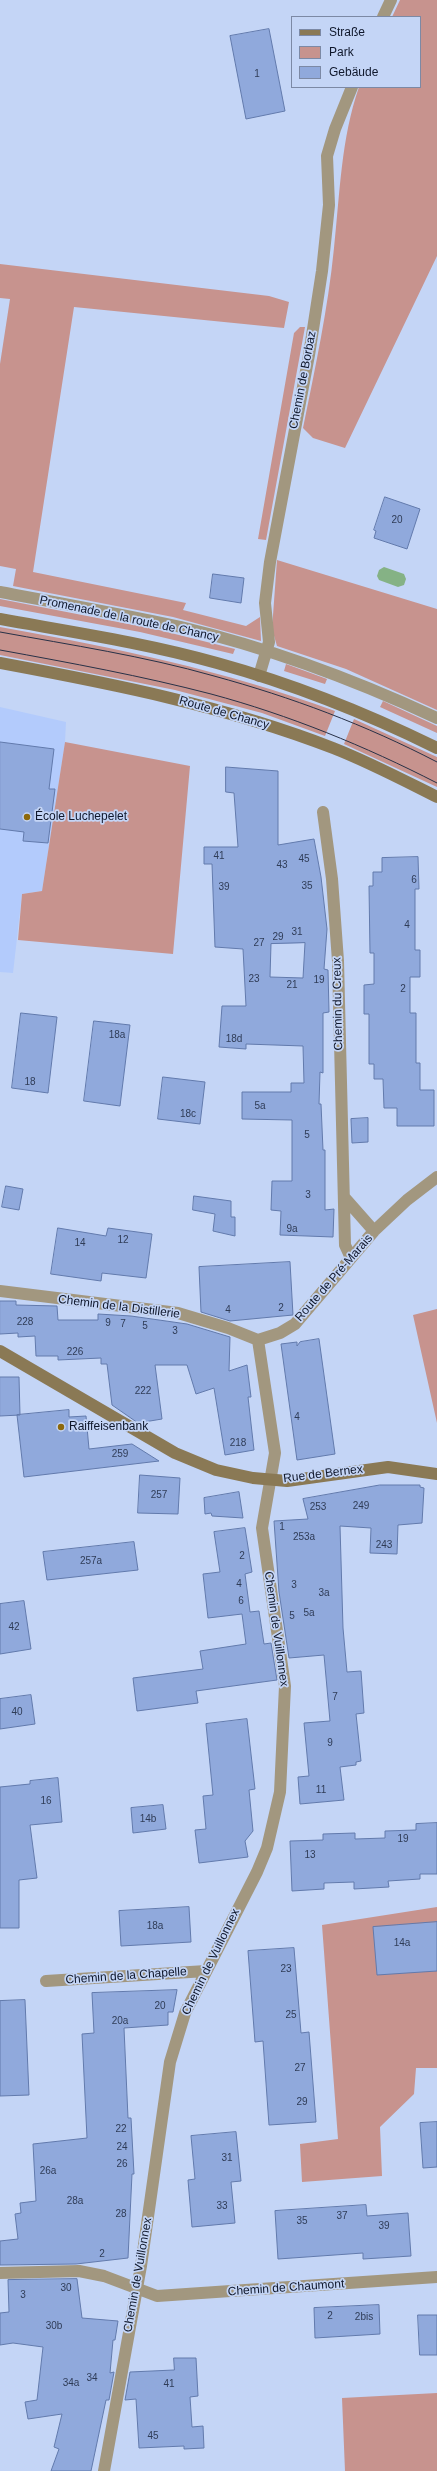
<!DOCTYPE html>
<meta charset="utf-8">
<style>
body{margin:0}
#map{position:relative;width:437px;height:2471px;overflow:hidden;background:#c4d5f6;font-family:Arial,sans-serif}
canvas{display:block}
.legend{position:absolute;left:291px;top:16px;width:130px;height:72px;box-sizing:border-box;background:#c4d5f6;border:1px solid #7c89a5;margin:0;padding:5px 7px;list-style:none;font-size:12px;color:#0f172b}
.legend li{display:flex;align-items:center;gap:8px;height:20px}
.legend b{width:20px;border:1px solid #7c89a5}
</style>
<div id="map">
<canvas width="437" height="2471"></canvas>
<ul class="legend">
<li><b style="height:5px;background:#8a7955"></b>Straße</li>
<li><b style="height:11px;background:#c7938e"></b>Park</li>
<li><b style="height:11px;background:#90a9dc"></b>Gebäude</li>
</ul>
</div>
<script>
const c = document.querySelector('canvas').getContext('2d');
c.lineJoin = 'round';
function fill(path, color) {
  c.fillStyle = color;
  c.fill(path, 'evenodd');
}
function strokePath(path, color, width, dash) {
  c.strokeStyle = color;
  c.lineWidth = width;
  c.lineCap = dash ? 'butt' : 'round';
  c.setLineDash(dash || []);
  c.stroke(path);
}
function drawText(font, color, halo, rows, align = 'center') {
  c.font = font + ' Arial,sans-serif';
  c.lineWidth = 3.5;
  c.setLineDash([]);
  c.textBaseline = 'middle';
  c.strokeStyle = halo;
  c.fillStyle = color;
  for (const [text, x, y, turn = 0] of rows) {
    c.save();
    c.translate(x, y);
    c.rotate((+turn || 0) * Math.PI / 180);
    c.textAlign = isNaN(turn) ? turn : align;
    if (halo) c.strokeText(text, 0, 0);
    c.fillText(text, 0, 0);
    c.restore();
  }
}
const built = new Path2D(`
 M0,707l66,15 -1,20 -23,149 -20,3 -9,79 -13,-1z`);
const green = new Path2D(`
 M400,0h37v256l-92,192 -32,-10 -10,-10c12,-60 25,-119 31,-180 6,-55 7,-109 25,-161h61v-70h-28z
 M0,264l269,32 20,6 -5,26 -210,-21 -41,265 153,31 -3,7 63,16 14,-9 1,24 -88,-24 -160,-31 3,-17 -16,-3v-202l10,-65 -10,-1z
 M300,327h5l-39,213 -8,-1 36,-206z
 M277,560l160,49v101l-91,-41 -69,-23 -5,-17z
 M0,599l159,31 76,19 -2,5 -93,-22 -140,-26z
 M0,627c117,21 222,43 335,84l-10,25 -63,-23 -87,-23 -175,-35z
 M286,664l41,15 -2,5 -41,-13z
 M383,701l54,25v7l-57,-26z
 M354,719l83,38v30l-93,-43z
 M65,742l125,24 -17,188 -155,-14 4,-46 20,-3z
 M437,1309v114l-24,-108z
 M437,1907v161h-21l-2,26 -34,33 2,49 -80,6 -2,-38 38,-5 -16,-214z
 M437,2393v78h-92l-3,-73z`);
const water = new Path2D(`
 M384,567l20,7 2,5 -2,6 -6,2 -19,-7 -2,-4 2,-6z`);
const building = new Path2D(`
 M269,29l16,82 -39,8 -16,-83z
 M385,497l35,12 -13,40 -33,-11 2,-7 -2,-1z
 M213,574l31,4 -3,25 -31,-5z
 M0,742l54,7 -5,40h6l-7,54 -25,-2 1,-9 -24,-3z
 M226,767l52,4v74l36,-6 7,38 6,52 -3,40 4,1 1,42 -6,1v60l-3,-1 -1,32h2l2,46h2v60l9,-1 -1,28 -53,-2 1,-24 -10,-1 1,-29h20v-61l-50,-1v-27h49v-9h13l-1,-37 -57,-2v5l-27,-2 3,-41h24l-3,-57 -28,-2 -3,-83h-8v-17h34l-4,-54 -8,-1zM305,943l-2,35 -33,-1 1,-33z
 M418,857l1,32h-4v61h5v27h-10v36h6v50h4v27h14v36h-37v-18h-13l-1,-29h-9v-15h-5v-50h-5v-29l10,-1v-31h-4l-1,-67h4v-14h9v-14z
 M21,1013l36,4 -9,76 -36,-5z
 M94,1021l36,4 -10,81 -36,-5z
 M163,1077l42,5 -5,42 -42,-5z
 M368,1118v24l-16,1 -1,-24z
 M6,1186l17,3 -4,21 -17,-3z
 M194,1196l37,5v16h4v19l-22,-5 2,-17 -22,-4z
 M58,1228l48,8 2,-8 44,6 -6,44 -44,-5 -1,8 -50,-7z
 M290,1262l3,53 -63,6 -29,-9 -2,-45z
 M0,1301h16v4l41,1 1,14h40v-6l33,2 56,8 43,13 -1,34 18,-6 4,32h-3l6,53 -29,5 -11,-67 -18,6 -9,-29h-32l7,54 -24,4 -26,-18 -5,-41h-6v-6l-43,2v-4h-22l-1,-20 -17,1v-4l-18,1z
 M319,1339l16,115 -38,6 -16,-116 16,-2v4l3,-4z
 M0,1377h19l1,38 -20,1z
 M69,1410v7l17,-1 3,33 43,-5 27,17 -135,16 -7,-62z
 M140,1475l40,3 -2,36 -40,-1z
 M380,1485h40v2l4,1 -2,35 -24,2 -1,29 -27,-1 1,-25 -31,-2 3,102 4,44 14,-1 3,42 -8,1 5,47 -5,1v3l-16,2 4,33 -44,4 -2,-27 11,-1 -5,-53 26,-2 -6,-66 -35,3 -10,-66 -5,-71 34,-2 -5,-20z
 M239,1492l4,26 -31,-2 -1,-3 -6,1 -1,-16z
 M245,1528l7,44 -7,2 5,38 9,-1 5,33 7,-1 6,37 -81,11 2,12 -61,8 -4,-33 70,-9 -3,-18 46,-7 -4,-30 -34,4 -5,-44 17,-2 -6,-40z
 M134,1542l4,28 -91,10 -4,-28z
 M24,1601l7,48 -31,5v-50z
 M31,1695l4,29 -35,5v-30z
 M247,1719l8,70 -6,1 4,41 -8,10 3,16 -49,6 -4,-33 11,-1 -3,-33 10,-1 -7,-71z
 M58,1778l4,44 -32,3 7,53 -18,2v48h-19v-141l30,-3v-3z
 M163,1805l3,24 -33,4 -2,-25z
 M437,1823v51h-17v5l-32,2 1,6 -35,2v-7l-30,1v6l-32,2 -2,-50 33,-1v-6l32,-1v6l30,-1v-7l31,-1v-6z
 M189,1907l2,35 -70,4 -2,-35z
 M437,1922v49l-60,4 -4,-48z
 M294,1948l7,85 8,-1 7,90 -47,3 -6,-84 -8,1 -7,-91z
 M177,1990l-4,22h-5v13l-44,3 4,90h3l3,56h-2l-4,84 -52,6 -76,1v-24l18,-2 -3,-25 6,-1 -1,-10 16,-2 -3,-57 54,-6 -5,-104 12,-1 -2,-40z
 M25,2000l4,95 -29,1v-95z
 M437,2122v45l-14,1 -3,-45z
 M236,2132l5,49 -10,1 4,41 -43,4 -4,-47 7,-1 -4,-43z
 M366,2205l1,11 41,-3 3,43 -48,3v-6l-85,6 -3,-48z
 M77,2279l5,39 36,3 -3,19h-2l-3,33 4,-1 -5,28h-3l-15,71h-40l8,-22 -5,-2 8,-33 -34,5 -3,-17 12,-2 6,-53 -30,-4 -13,2v-32l9,-1 -1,-32z
 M379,2305l1,29 -65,4 -1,-30z
 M418,2315h19v40h-17z
 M174,2358h22l2,38 -8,1 2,30 11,-1 1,22 -20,1v-3l-45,2 -3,-49 -11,1 5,-28 44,-2z`);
const street = new Path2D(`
 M383,17l8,-17
 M0,592c60,11 121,22 181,35 89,21 174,53 256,91
 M259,676l10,-34 -4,-39 5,-41 39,-207 13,-84 7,-66 -2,-49 8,-27 17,-42
 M323,812l9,67 6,82 7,284 6,13
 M344,1197l30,34
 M0,1291l178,22 50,15 30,12
 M258,1340l22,-7 15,-9 79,-93 33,-31 30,-23
 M46,1981l160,-10
 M0,2273l79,-2 25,5 53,20 280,-19
 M104,2471l37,-205 29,-204 15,-49 72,-141 10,-24 13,-56 5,-106 -23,-158 13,-75 -17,-113`);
const secondary = new Path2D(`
 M0,619c72,13 146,24 217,44 76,21 149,50 220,85
 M0,663c113,21 225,43 333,85 36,14 70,32 104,49
 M0,1351l175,102 41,17 37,8 34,3 101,-14 49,7`);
const tram = new Path2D(`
 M0,632c71,13 144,24 214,44 77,21 152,49 223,86
 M0,650c71,13 142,26 211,44 78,21 154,52 226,89`);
const markers = [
 [27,817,4,"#8d690c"],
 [61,1427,4,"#8d690c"]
];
const numberNames = [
 ["1",257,74],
 ["20",397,520],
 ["41",219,856],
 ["45",304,859],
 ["43",282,865],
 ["6",414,880],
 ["35",307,886],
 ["39",224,887],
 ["4",407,925],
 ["31",297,932],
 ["29",278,937],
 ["27",259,943],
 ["23",254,979],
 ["19",319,980],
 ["21",292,985],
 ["2",403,989],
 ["18a",117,1035],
 ["18d",234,1039],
 ["18",30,1082],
 ["5a",260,1106],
 ["18c",188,1114],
 ["5",307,1135],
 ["3",308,1195],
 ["9a",292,1229],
 ["12",123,1240],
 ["14",80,1243],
 ["2",281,1308],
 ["4",228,1310],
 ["228",25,1322],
 ["9",108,1323],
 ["7",123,1324],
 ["5",145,1326],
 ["3",175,1331],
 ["226",75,1352],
 ["222",143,1391],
 ["4",297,1417],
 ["218",238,1443],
 ["259",120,1454],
 ["257",159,1495],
 ["249",361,1506],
 ["253",318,1507],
 ["1",282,1527],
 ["253a",304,1537],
 ["243",384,1545],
 ["2",242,1556],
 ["257a",91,1561],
 ["4",239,1584],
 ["3",294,1585],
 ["3a",324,1593],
 ["6",241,1601],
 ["5a",309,1613],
 ["5",292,1616],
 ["42",14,1627],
 ["7",335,1697],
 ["40",17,1712],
 ["9",330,1743],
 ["11",321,1790],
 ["16",46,1801],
 ["14b",148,1819],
 ["19",403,1839],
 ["13",310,1855],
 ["18a",155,1926],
 ["14a",402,1943],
 ["23",286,1969],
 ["20",160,2006],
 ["25",291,2015],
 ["20a",120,2021],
 ["27",300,2068],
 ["29",302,2102],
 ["22",121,2129],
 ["24",122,2147],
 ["31",227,2158],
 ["26",122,2164],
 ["26a",48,2171],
 ["28a",75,2201],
 ["33",222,2206],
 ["28",121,2214],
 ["37",342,2216],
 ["35",302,2221],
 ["39",384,2226],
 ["2",102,2254],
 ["30",66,2288],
 ["3",23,2295],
 ["2",330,2316],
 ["2bis",364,2317],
 ["30b",54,2326],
 ["34",92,2378],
 ["34a",71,2383],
 ["41",169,2384],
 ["45",153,2436]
];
const streetNames = [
 ["Chemin de Borbaz",303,380,-79],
 ["Promenade de la route de Chancy",129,619,12],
 ["Route de Chancy",224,713,16],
 ["Chemin du Creux",338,1004,-91],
 ["Route de Pré-Marais",334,1278,-49],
 ["Chemin de la Distillerie",119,1307,7],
 ["Rue de Bernex",323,1474,-7],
 ["Chemin de Vuillonnex",276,1629,82],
 ["Chemin de Vuillonnex",211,1962,-64],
 ["Chemin de la Chapelle",126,1976,-4],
 ["Chemin de Vuillonnex",138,2275,-80],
 ["Chemin de Chaumont",286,2288,-4]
];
const poiNames = [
 ["École Luchepelet",35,817],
 ["Raiffeisenbank",69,1427]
];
fill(built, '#b3cbfc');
fill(green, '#c7938e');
fill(water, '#85b285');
fill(building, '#90a9dc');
strokePath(building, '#627aac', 1);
strokePath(street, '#a2977f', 12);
strokePath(secondary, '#8a7955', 12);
strokePath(tram, '#283147', 1);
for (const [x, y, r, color] of markers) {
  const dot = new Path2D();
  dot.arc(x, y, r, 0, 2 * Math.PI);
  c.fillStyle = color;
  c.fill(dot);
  strokePath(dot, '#c4d5f6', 1.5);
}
drawText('10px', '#2f3c57', null, numberNames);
drawText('12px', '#0f172b', '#c4d5f6', streetNames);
drawText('12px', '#0f172b', '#c4d5f6', poiNames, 'left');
</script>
